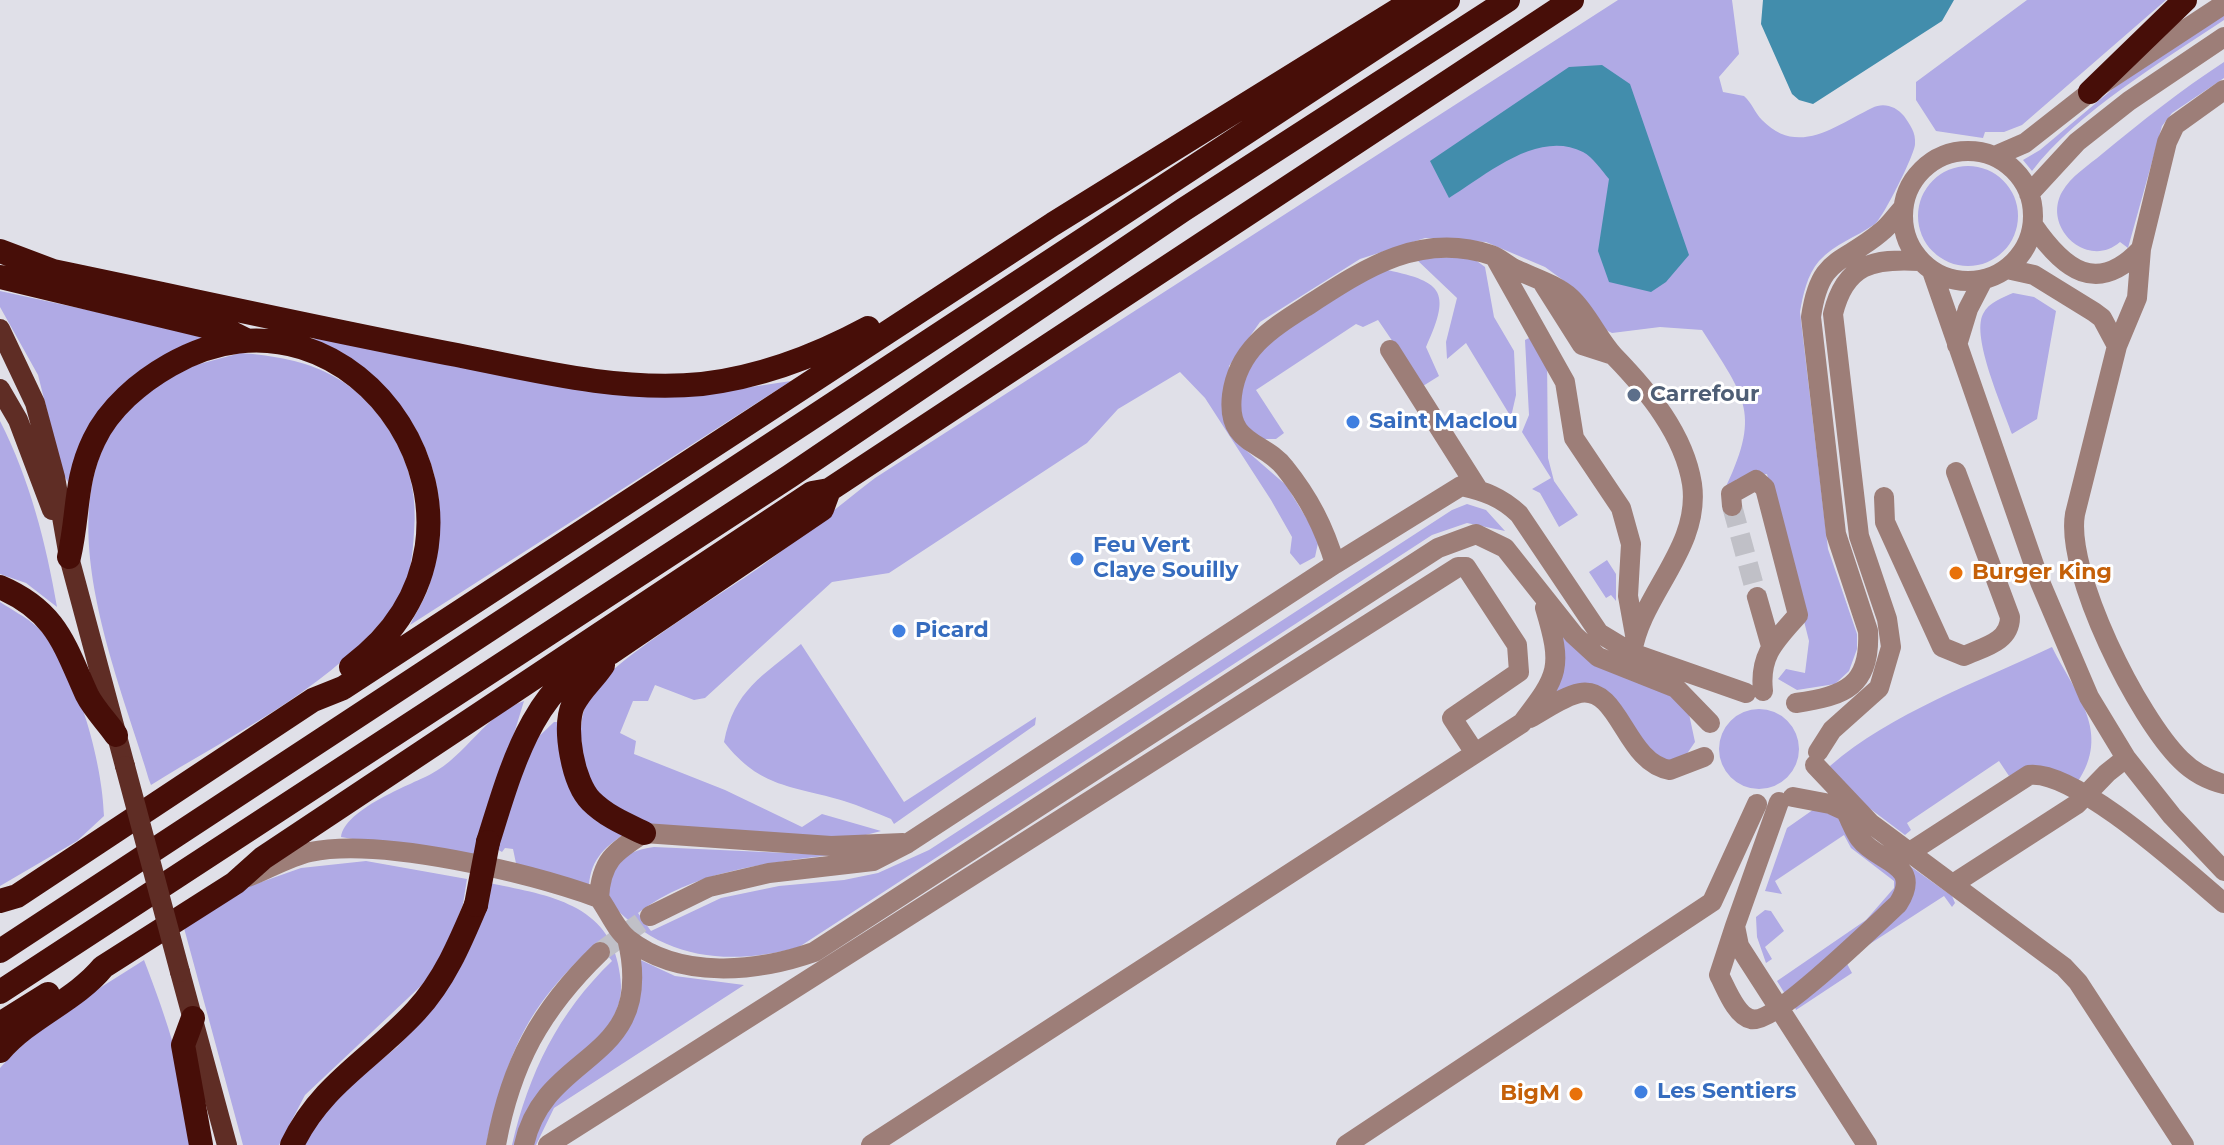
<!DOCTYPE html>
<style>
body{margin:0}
canvas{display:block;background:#e0e0e8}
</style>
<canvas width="2224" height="1145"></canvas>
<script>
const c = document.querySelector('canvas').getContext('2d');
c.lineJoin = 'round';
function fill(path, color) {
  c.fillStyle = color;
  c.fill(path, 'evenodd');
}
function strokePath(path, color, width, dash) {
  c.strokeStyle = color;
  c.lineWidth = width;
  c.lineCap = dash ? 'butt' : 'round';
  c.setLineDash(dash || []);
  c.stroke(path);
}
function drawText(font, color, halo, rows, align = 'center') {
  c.font = font + ' Montserrat,sans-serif';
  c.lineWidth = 6;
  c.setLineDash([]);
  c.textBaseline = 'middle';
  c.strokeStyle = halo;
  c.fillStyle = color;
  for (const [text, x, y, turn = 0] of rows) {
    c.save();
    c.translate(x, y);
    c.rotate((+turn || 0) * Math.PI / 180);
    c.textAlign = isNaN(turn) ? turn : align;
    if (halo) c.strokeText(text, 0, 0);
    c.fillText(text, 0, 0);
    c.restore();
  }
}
const green = new Path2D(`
 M1618,0h114l7,54 -20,23 4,15 21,4c8,7 11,17 18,24 36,37 73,6 110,-12 11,-6 24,-2 32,8 6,9 12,16 11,28 0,10 -32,74 -40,80 -20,14 -39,19 -56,37 -12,14 -16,34 -19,51l28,237 29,85v15l-8,22 -14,13 -38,6 -19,-11 8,-10 19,4 4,-32 -42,-167 -30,5 -14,14c39,-80 23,-94 -21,-163l-42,-3 -48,6 -6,-3 -39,-47 -22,-16 -59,-25 -61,-4 -65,21 -100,63 -31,44 -2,55 21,31 38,33 27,44 5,14 -3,14 -15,8 -10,-12 2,-16 -21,-37 -66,-102 -25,-26 -62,37 -31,34 -198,130 -57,9 -127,116 -11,2 -39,-15 -7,16h-15l-13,32 16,8 -2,13 91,36 77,37 20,-13 59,17 -27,7c-67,-4 -140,1 -206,-14 -27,-6 -53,-27 -61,-53 -7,-24 -10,-52 3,-76 16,-31 135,-103 170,-128 39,-28 76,-59 115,-89z
 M2027,0h139l-144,125 -18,7h-19l-2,6 -47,-7 -20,-31v-18z
 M2224,12v8c-61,41 -147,92 -192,151l-9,-11 17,-10 87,-73z
 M2224,62v16l-52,35 -10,13 -34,122 -8,-6c-32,28 -78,-14 -58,-50 9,-16 27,-27 40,-38 40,-33 79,-64 122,-92z
 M1918 216a50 50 0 1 1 100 0a50 50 0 1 1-100 0Z
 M1470,256l15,11 9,50 20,34 2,44 -5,22 -45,-74 -19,16 -1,-17 11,-44 -41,-39z
 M1382,269c59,12 71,20 44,78l13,29 -16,10 -45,-66 -15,7 -7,-3 -100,66 28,43 -8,6h-27c-4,-9 -11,-20 -11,-30 -5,-69 94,-109 144,-140z
 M0,291l180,39 24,8c-76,27 -114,68 -134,147l-7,-11 -25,-99 -38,-68z
 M2013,293l21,4 22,14 -19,108 -25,15c-9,-26 -41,-97 -29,-120 6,-12 19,-16 30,-21z
 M323,338l408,52 60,-9 -381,244c6,-13 15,-26 19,-39 36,-106 -19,-205 -118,-247z
 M1529,338l18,19 1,101 6,23 24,34 -19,12 -19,-34 -8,-4 19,-11 -29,-46 7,-17 -4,-75z
 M240,353c70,5 119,23 155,87 16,29 22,59 19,92 -1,21 -4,46 -13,65 -4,9 -13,17 -19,24 -61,72 -151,114 -231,164 -36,-124 -130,-324 19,-409 20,-12 48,-16 70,-23z
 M0,421c30,59 46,122 57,186l-31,-24 -26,-9z
 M1467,504l19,6 19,21 -38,-8 -35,12 -633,412c-72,20 -140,12 -191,-47 4,-35 11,-48 46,-53l176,8c-68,9 -136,16 -192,58l13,18 70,-33 58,-12 65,-6 34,-7 51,-23 523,-340z
 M1607,560l9,14v27l-5,-6 -5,3 -17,-26z
 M0,602c12,8 26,15 36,24 40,35 67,138 68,190l-27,25 -77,45z
 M1559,632l115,62 15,20 6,28 -11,16 -17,7 -10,-5 -52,-71 -18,-4 -35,10z
 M801,644l103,158 132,-85 -1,8 -141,99 -3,-5c-15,-6 -31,-13 -47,-18 -52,-16 -83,-12 -120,-59 10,-52 39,-66 77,-98z
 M2052,647c24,48 60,85 25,136l-46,-18 -22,11 -10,-15 -92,62 4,7 -6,5 -69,-52 -6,-17c61,-53 148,-84 222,-119z
 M524,701l-47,154 -7,4 -129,-22c4,-28 67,-51 90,-63 35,-18 54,-60 93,-73z
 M1719 749a40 40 0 1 1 80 0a40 40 0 1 1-80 0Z
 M554,722h3l6,42 62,70c-22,13 -36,29 -36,55l-72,-21 -4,-19 -8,-1 -3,4 -7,-4 37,-105z
 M1817,807l14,4 69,68 -11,25 -104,90 -8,-13 89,-61 28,-32v-7l-43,-33 -7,-13 -69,46 7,13 -17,-3 22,-63z
 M1865,834l87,62 3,7 -3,4 -8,-11 -99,64 7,13 -56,37 -3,-7 119,-117z
 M366,861l101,18 -4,25 -16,42 -23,37 -119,112 -26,50h-36l-59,-217 66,-42 51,-18z
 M489,883c53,11 117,19 129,81 3,15 5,28 0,42 -6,19 -23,36 -34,51 -22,29 -44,59 -66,88h-6c17,-72 46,-132 100,-184l-15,-19c-73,68 -88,108 -111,203h-182l27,-44 66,-54 21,-23z
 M1765,910l6,1 13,20 -19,16 7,12 -6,4 -9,-26 -1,-20z
 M636,958l39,18 69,9 -190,123 -18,37h-5l7,-22 31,-38 49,-42z
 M144,960c23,60 44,120 47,185h-191v-77c40,-45 94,-76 144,-108z`);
const water = new Path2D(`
 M1763,0h191l-12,21 -129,83 -14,-4 -7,-6 -31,-70z
 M1602,65l28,19 59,171 -23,27 -15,10 -42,-10 -11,-31 11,-72c-7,-8 -16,-22 -26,-27 -45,-23 -97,23 -134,46l-19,-37 139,-94z`);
const minorTunnel = new Path2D(`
 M1732,506l25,91
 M600,952l50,-36`);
const minor = new Path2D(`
 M2224,90l-49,35 -8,17 -26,107 -4,49 -20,48 -42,168c-10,59 63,204 106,246 12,12 27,20 43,24
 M1903 216a65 65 0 1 1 130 0a65 65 0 1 1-130 0Z
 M1995,156l30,-13 65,-51 134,-88
 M2029,194l48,-52 52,-41 95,-64
 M2033,225c31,45 64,71 108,24
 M1496,259l69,123 9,56 47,70 10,36 -3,52 7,39
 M2007,269l27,6 60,37 8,6 15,28
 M1932,271l108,311 49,115 37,61 46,58 52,55
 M1544,285l38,60 31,10
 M1957,345l11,-36 15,-29
 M1390,350l88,139
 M1884,497l1,25 57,125 22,9c20,-9 46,-14 46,-39l-54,-145
 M1732,506l-1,-12 25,-14 9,8 33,127c-23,26 -39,40 -35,76
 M1335,564c-11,-37 -26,-66 -50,-96 -21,-28 -59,-22 -53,-73 6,-46 39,-66 75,-89 57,-37 113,-75 184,-51 9,3 17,11 26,15 17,8 40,15 54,28 17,16 27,41 43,58 34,35 70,78 78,128 9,64 -51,110 -60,169
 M1757,597l14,49
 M1796,703c49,-7 75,-17 72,-72l-32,-97 -25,-217c9,-62 31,-52 70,-85 8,-6 14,-15 21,-23
 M1530,718c15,-8 34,-22 50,-25 40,-7 45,70 90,77l34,-13
 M1818,752l14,-22 47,-42 12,-41 -4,-28 -28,-83 -26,-222c12,-50 40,-56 87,-53
 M1815,765l55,58 194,144 14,15 106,163
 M1793,797l37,7 24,11
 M1779,802l-44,124 4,20 128,199
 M1910,852l119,-77c46,-6 158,97 195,128
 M248,877c21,-8 40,-20 62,-25 71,-15 220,21 289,46 9,12 17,32 29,41 52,41 129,33 186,13l624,-404 38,-14 29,14 69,87 24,22 78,31 34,35
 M1953,884l124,-80 30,-31 19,-15
 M599,898c2,-37 15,-46 45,-65l187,13 72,-3
 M650,916l59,-29 60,-14 104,-12 35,-18 427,-279 126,-78c23,5 40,11 58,28l80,119 33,20 114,40
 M1735,926l-16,49c7,13 17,41 32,44 23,6 126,-96 147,-115 26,-41 -20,-41 -38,-65 -6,-8 -10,-20 -15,-29
 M496,1145c15,-81 44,-135 104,-193
 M524,1145c21,-97 134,-80 103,-207
 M548,1145l910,-578h8l51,78 2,27 -67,46 23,35
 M871,1145l651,-422c37,-48 41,-55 23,-115
 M1346,1145l366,-243 45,-98`);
const major = new Path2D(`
 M0,329l35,74 20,74 14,80 56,209
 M0,389l18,31 34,90
 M180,972l47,173`);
const highway = new Path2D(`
 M2090,92l95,-92
 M0,251l53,20c135,28 269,58 404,84 80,16 163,37 245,29 59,-7 114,-28 166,-56
 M0,277l230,55 16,8
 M69,557c10,-42 5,-76 25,-117 15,-32 46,-58 76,-75 185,-107 366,164 181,302
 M0,587c56,24 64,57 87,108 7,14 20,27 29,40
 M603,665c-10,15 -22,24 -30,40 -10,23 0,78 18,96 15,15 34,23 53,32
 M488,842c22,-69 45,-164 122,-189l212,-144 7,-19
 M0,901l17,-5 296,-196 30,-12 710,-464 361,-224
 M0,951l1448,-951
 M0,992l790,-516 393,-266 325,-210
 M193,1018l-10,27 18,100
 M0,1024l48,-30
 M0,1051c29,-34 75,-50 103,-84l132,-84 28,-25 549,-365 17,-3 743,-490
 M292,1145c29,-61 80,-86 124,-134 28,-30 44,-68 60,-106`);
const majorBridge = new Path2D(`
 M125,766l55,206`);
const highwayBridge = new Path2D(`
 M476,905l12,-63`);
const markers = [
 [1634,395,8,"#5c6f8a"],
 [1353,422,8,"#3f7fe0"],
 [1077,559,8,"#3f7fe0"],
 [1956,573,8,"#e8710a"],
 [899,631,8,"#3f7fe0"],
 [1641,1092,8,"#3f7fe0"],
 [1576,1094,8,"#e8710a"]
];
const serviceNames = [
 ["Carrefour",1650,395]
];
const shopNames = [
 ["Saint Maclou",1369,422],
 ["Feu Vert",1093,546],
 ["Claye Souilly",1093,571],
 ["Picard",915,631],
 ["Les Sentiers",1657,1092]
];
const foodNames = [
 ["Burger King",1972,573],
 ["BigM",1560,1094,"right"]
];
fill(green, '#b0aae5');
fill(water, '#428dac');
strokePath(minorTunnel, '#c0c0c7', 20, [20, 10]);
strokePath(minor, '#9d7e78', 20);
strokePath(major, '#5f2d25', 20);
strokePath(highway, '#470e08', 24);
strokePath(majorBridge, '#5f2d25', 20);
strokePath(highwayBridge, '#470e08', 24);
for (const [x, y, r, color] of markers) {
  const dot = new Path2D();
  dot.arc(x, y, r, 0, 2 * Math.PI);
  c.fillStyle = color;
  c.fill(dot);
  strokePath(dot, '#fff', 3);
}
drawText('bold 22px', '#4e5e75', '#fff', serviceNames, 'left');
drawText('bold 22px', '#366cbe', '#fff', shopNames, 'left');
drawText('bold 22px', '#c56008', '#fff', foodNames, 'left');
</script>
